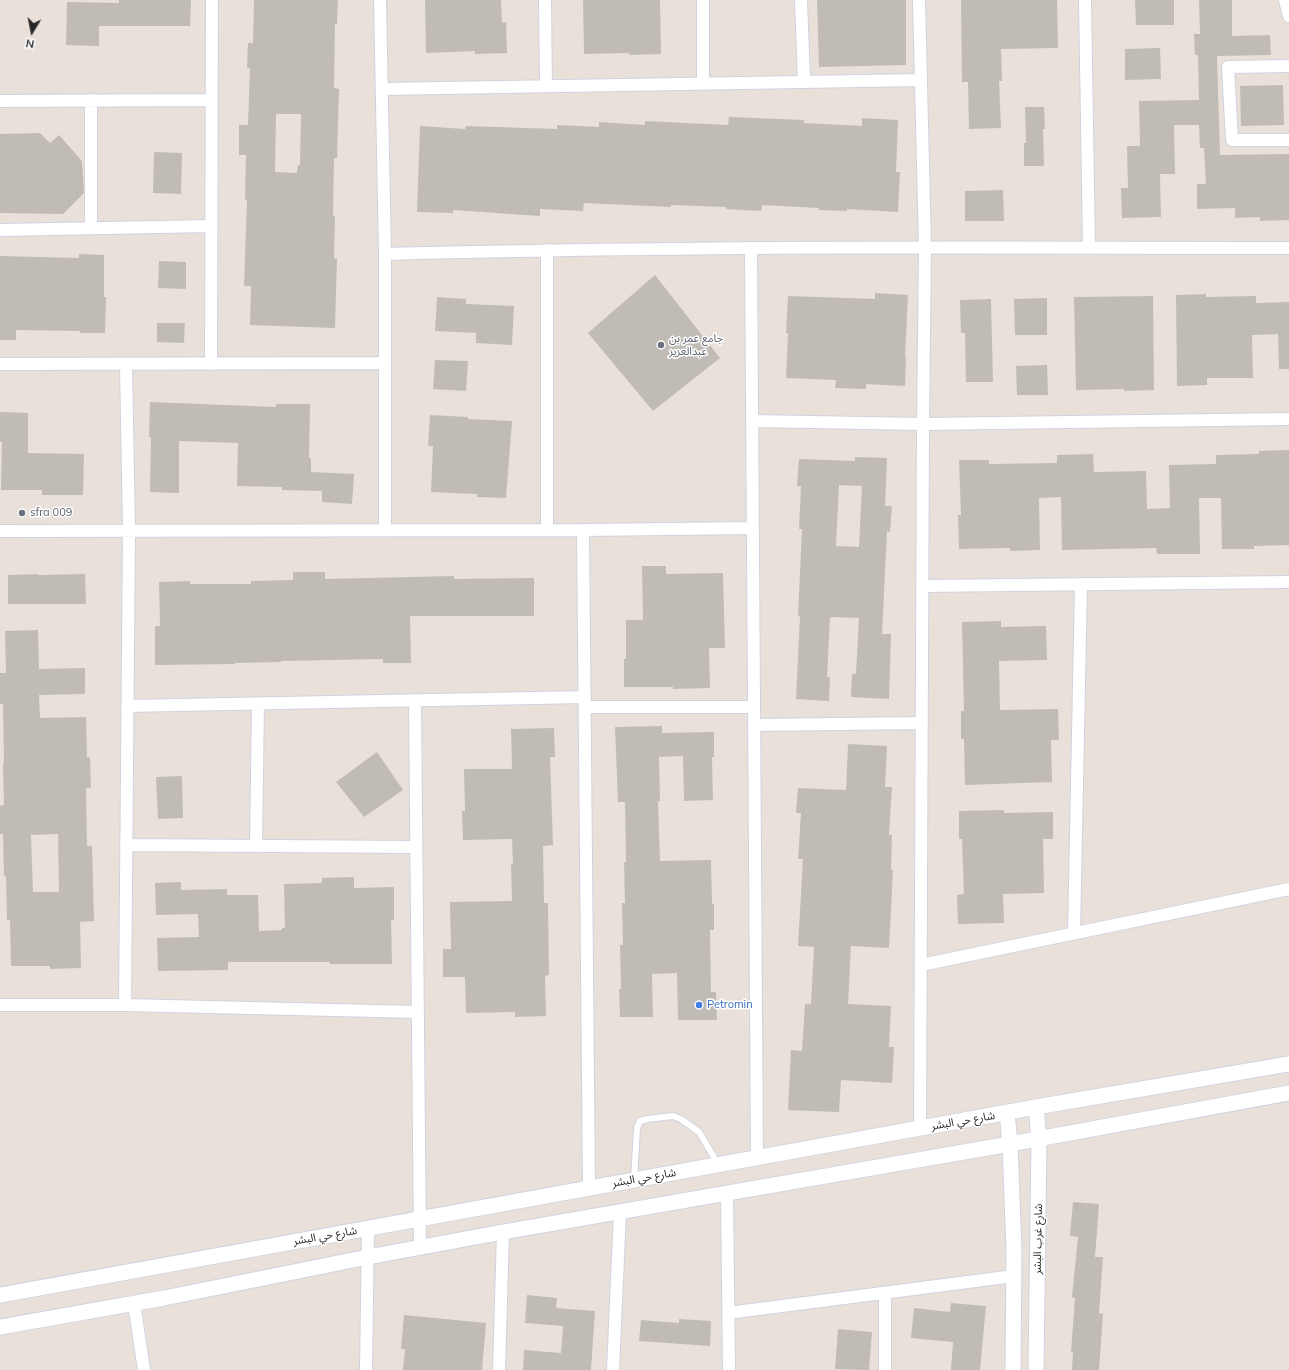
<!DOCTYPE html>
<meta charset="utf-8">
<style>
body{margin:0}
#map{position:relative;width:1289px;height:1370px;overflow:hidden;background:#e9e1d9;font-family:Mulish,sans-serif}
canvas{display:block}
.north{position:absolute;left:12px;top:12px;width:40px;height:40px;-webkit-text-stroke:3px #fff;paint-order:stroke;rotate:190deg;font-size:11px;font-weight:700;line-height:16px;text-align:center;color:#272727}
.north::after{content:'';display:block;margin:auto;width:14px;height:18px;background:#272727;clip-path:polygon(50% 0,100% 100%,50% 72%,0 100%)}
</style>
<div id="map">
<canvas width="1289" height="1370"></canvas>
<div class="north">N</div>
</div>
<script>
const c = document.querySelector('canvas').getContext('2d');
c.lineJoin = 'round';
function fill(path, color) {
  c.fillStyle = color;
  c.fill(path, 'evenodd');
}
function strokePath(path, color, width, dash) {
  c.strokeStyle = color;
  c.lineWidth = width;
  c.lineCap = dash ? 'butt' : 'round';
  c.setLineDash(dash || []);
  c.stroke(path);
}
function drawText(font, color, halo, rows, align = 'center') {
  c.font = font + ' Mulish,"Noto Sans Arabic",sans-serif';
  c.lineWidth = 3;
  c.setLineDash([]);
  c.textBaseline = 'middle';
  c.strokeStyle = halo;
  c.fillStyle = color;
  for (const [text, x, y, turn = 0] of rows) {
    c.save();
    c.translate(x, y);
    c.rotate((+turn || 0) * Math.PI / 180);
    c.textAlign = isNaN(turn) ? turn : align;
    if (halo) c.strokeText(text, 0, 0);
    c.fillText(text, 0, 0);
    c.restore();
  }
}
const building = new Path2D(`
 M119,0h72l-1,26h-91v20l-33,-1 1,-43 52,1z
 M254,0h84l-1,24h-2l-1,64 5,1 -2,69h-3l-1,58h2l-1,42 3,1 -2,69 -85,-3 1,-39h-7l3,-86h-2l1,-45h-7v-30h9l2,-57h-3l1,-25h5zM276,114h25l-1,51h-2l-1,8 -22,-1z
 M425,0h76l1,23 4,-1 1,31 -32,1v-3l-49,2z
 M583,0h77l1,54 -32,1v-2l-45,1z
 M817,0h89v65l-87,2z
 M961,0h96l1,48 -57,1 1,32h-3l2,47 -32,1 -1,-47h-6z
 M1135,0h39v25h-38z
 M1199,0h33v36l38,-1 1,20 -54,1 3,99 69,-1v66l-29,1v-4l-25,1v-10l-38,1v-25h9l-2,-36h-4l-1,-23h-25l1,49h-15l1,43 -39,1 -1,-30h7l-1,-42h13l-1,-45 60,-1 -1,-45h-3l-1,-21h6z
 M1160,48l1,31 -36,1v-31z
 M1283,85l1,40 -43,1 -1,-40z
 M1025,107h19l1,22h-2l1,37h-20v-23h2z
 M729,117l75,3v3l58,3v-8l36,2 -2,52h4l-2,40 -51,-3v2l-28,-1v-2l-57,-3 -1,6 -35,-2v-2l-55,-2v2l-87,-4 -1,8 -43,-2v7l-87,-6v3l-36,-1 3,-86 45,3 1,-3 91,3v-4l42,2v-5l46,3v-4l83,4z
 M40,133l10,10 9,-8 23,26 2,32 -21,21 -63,-1v-79z
 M154,152l28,1 -1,41 -28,-1z
 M1003,190l1,31h-39v-30z
 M79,254l25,1v42h2l-1,36h-25v-2l-64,-1v10h-16v-84l79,2z
 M159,261l27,1v27l-28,-1z
 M655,275l65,83 -67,53 -65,-78z
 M875,293l33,2 -3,61h1l-1,30 -39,-2v5l-31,-1 1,-8 -50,-2 2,-45h-2l2,-37 87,3z
 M1206,294v3l50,-1v7l33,-1v67h-10l-1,-35 -26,1 1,43h-46v7l-30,1 -1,-91z
 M1153,296l1,94 -30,1v-2l-48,1 -2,-93z
 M437,297l29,2v5l48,2 -2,39 -36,-2v-10l-41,-2z
 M1047,298v37h-32l-1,-36z
 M991,299l2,83h-27l-1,-49h-4l-1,-33z
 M157,323h28l-1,20 -27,-1z
 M435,360l33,1 -2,30 -33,-2z
 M1047,365l1,30h-31l-1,-29z
 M150,402l126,5v-3h34l-1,54h2v14l43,2 -2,30 -30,-2v-11l-40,-1v-3l-45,-1 1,-43 -59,-2v52l-29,-1 1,-55h-2z
 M0,412l28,1v40l56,1 -1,41h-41v-5h-41l1,-48h-2z
 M430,415l38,2v2l44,2 -6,77 -29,-1v-3l-46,-2 2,-46h-5z
 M1289,450v95l-35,1v3h-32l-1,-51h-22l1,56h-43l-1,-6 -94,2 -1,-53 -22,1 1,52 -30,1v-3l-51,1 -1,-34h3l-2,-55h30v4l68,-1v-8l36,-1 1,18 52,-1 1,38 23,-1 -1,-43 47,-1v-9l43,-1v-3z
 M855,457l32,1 -2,48h7l-2,26 -3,-1 -5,103h9l-2,65 -38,-2 1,-23h4l3,-56 -28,-1 -1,1 -3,59h3l-1,24 -33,-2 4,-83h-2l4,-87h-3l2,-43h-4l2,-27 56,2zM839,485l23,1 -3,61 -23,-1z
 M642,566h24v8l57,-1 2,75h-16l1,40 -37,1v-2h-49v-28h2v-39h17z
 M293,572h32v7l129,-3v3l80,-1v38h-124l1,47h-28v-4l-102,2v1l-46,1v1l-80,1v-39h5l-1,-44 31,-1v3h61v-3l42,-1z
 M37,574l1,1 47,-1 1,30h-78v-29z
 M1001,621v6l45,-1 1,34 -48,1 1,49 58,-1 1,31h-8l1,42 -87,3 -1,-46h-3v-28h3l-2,-89z
 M38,630l1,39 46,-1v26l-46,1 1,23 46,-1 1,41 3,-1 1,31h-5l1,58h5l2,75 -14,1 1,46 -31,1v-3h-39l-1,-46h-3l-1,-44h-2l-1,-42h-3v-28l4,-1 -1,-42h1l-1,-59h-3v-31h6l-1,-42zM58,834l1,58h-26l-2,-57z
 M662,726v7l52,-1v25h-2l1,43 -29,1 -1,-45 -24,1 1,44h-2l2,60 51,-1 1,44h2v26h-4l1,62h5l1,28h-39l-1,-47 -25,1 1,43h-33l-1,-28h2l-1,-44h3l-1,-42h3l-1,-41h2l-1,-60h-7l-3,-75z
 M554,728l1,29h-5l3,88 -10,1 1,57h4l1,72 -4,1 1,40 -31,1v-5l-49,1 -1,-36h-22v-28h8l-1,-47 62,-1 -1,-37h2l-1,-25 -49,1 -1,-29h3l-1,-42h48l-1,-40z
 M848,744l39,2 -2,41h7l-3,48h3l-1,35h2l-4,78 -38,-2 -3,58 43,2 -2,41h5l-2,36 -51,-3 -2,32 -51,-2 3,-60 11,1 3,-47h6l3,-57 -16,-1 5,-87h-5l3,-46h-5l2,-25 48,2z
 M377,752l26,38 -39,27 -28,-35z
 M182,776l1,42 -25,1 -2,-42z
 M1004,810v3l49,-1v27h-10l1,54 -41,1 1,29 -46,1 -1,-29 7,-1 -2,-55h-3v-28z
 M354,877v11l40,-1v33h-3l1,44h-62v-2h-102v8l-70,1 -1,-33 42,-1 -1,-23 -42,1 -1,-32 26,-1v8l46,-1v6h31l1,36 23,-1v-2h3l-1,-44 38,-1v-5z
 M1073,1202l26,2 -4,53h8l-4,56 4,1 -4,56h-27l1,-18h-2l4,-54 -3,-1 6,-60 -8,-1z
 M527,1295l30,3 -1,10 39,3 -4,59h-68l1,-20 37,3 2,-27 -38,-3z
 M951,1303l35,3 -6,64h-29l2,-28 -42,-4 3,-30 36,4z
 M404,1315l82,8 -4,47h-79l2,-21h-4z
 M679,1319l32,2 -1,25 -71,-5 2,-21 38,3z
 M838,1329l34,3 -3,38 -34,-1z`);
const service = new Path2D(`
 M634,1180l3,-52 3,-7 7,-2 26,-3 8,3 18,13 19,32`);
const minor = new Path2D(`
 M380,0l5,254v276
 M545,0l1,86
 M801,0l3,82
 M919,0l6,247 -2,177 -3,705
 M1085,0l4,247
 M1285,0l4,16
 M1289,66l-61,1 4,73h57
 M703,83v-83
 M382,89l539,-9
 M91,100v128
 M0,101l212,-1
 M0,230l211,-4
 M751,248l6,910
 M385,254c301,-8 603,-7 904,-6
 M0,364l385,-1
 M211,364l1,-364
 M753,421l170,3 366,-5
 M547,530v-280
 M583,530l6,658
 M0,531l583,-1 170,-2
 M922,586l367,-4
 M415,701l5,546
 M127,706l458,-9
 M585,707h169
 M754,725l168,-2
 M126,845l290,2
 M256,846l2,-142
 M1074,933l7,-349
 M921,965l368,-76
 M0,1005h125l293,7
 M125,1005l4,-475 -3,-166
 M727,1194l2,176
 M885,1293v77
 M134,1303l10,67
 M728,1313l286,-37
 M366,1370l2,-142
 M499,1370l4,-138
 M613,1370l7,-158`);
const tertiary = new Path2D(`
 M1036,1107l3,32 -3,231
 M1007,1113l3,31 4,106 -1,120
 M0,1295l1036,-188 253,-43
 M0,1327l164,-29 204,-41 135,-25 507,-88 279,-51`);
const markers = [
 [661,345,4,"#6b7280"],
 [22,513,4,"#6b7280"],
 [699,1005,4,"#3f7fe0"]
];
const worshipNames = [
 ["جامع عمر بن",669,339],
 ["عبدالعزيز",669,352],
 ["sfra 009",30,513]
];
const shopNames = [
 ["Petromin",707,1005]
];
const streetNames = [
 ["شارع حي البشر",963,1121,-10],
 ["شارع حي البشر",644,1178,-10],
 ["شارع حي البشر",325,1236,-10],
 ["شارع غرب البشر",1038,1239,-89]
];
fill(building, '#c1bbb6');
strokePath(service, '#cfd3e0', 8);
strokePath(minor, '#cfd3e0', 14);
strokePath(tertiary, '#cfd3e0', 17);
strokePath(service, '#fff', 6);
strokePath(minor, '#fff', 12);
strokePath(tertiary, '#fff', 15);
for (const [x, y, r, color] of markers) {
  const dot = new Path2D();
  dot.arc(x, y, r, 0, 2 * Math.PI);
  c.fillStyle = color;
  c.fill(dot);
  strokePath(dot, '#fff', 1.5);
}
drawText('11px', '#5b616d', '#fff', worshipNames, 'left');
drawText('11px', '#366cbe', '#fff', shopNames, 'left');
drawText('11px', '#272727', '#fff', streetNames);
</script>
